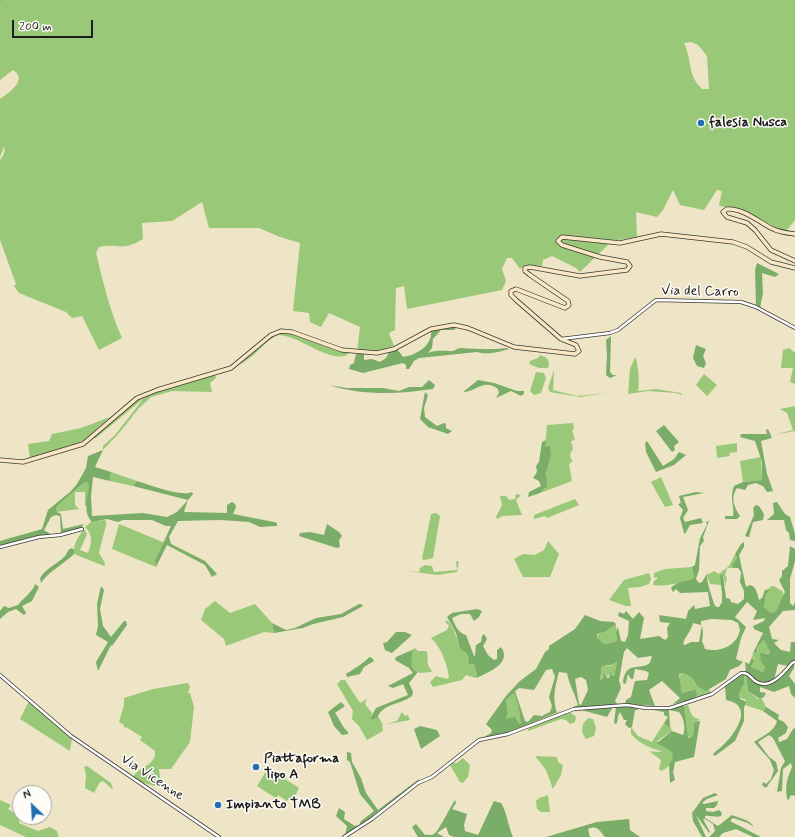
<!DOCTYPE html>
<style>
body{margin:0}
#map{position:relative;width:795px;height:837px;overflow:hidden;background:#eee4c6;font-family:Mynerve,sans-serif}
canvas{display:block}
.north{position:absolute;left:12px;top:785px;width:40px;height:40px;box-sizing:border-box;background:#fdfcf7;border:1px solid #a3a29f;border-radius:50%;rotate:335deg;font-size:11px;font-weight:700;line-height:16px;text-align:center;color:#1c1c1c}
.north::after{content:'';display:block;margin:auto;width:14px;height:18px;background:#1f6fb2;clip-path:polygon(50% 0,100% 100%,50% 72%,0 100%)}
.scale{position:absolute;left:12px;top:20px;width:81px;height:18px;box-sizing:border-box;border:2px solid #1c1c1c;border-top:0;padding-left:5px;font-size:12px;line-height:14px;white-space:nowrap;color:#1c1c1c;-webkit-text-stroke:3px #fdfcf7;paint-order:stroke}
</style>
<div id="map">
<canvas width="795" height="837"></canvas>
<div class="north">N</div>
<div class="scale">200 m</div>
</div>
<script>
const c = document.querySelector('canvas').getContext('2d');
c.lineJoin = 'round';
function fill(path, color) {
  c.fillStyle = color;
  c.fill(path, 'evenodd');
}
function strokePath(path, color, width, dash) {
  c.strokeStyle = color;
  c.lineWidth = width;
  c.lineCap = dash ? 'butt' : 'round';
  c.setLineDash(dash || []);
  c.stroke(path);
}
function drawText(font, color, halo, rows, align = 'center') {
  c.font = font + ' Mynerve,sans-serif';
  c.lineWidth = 3;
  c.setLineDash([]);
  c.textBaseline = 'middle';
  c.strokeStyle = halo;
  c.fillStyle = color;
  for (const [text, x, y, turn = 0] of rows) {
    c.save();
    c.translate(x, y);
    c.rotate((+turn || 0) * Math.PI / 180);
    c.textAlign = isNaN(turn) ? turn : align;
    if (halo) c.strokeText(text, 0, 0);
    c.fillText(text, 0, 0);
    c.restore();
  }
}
const green = new Path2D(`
 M0,0h795v220l-7,9 -4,2 -46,-22 -19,-3 3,-15 -5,-1 -13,20 -24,-5 -7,-15 -10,20 -6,7 -21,-5 1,25 -25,4 -32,31 -4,-4 -24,-12 -9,4 -1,6 -17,-1 -5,4 -8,-11h-5l-5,11 4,12 -4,9 -95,19 -3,-23 -8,2 -1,42 -6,3 5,13 -18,5h-19l3,-24 -31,-14 -8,14 -11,-5 -1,-9 -16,-2 7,-68 -20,-6 -21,-9h-50l-7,-26 -30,19 -30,2 1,16c-21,13 -23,4 -44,8l-3,6c7,29 14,58 26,85l-23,12 -17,-34 -10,2 -6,-6 -47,-19 -5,-7 2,-2 -16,-44v-80c3,-4 6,-9 4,-13l-4,10v-58c8,-6 29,-19 13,-29l-13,10zM691,42l7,3 9,11 2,33h-7c-16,-16 -9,-27 -18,-46z
 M286,332l49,18 14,3 -2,2c-18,8 -47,-19 -68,-20 -15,5 -23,23 -41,30l38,-32z
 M789,348l6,5v31l-5,-2 3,-14h-12l2,-18z
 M540,355l7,3 2,5 -1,5h-9l-10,-4 1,-3 8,-3z
 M635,357c3,3 5,29 3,34l18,-2 25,4 1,2 -6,-2 -28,-2 -20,3 2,-25z
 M554,370l-1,20 24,6 30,-3 -27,4 -30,-5 -2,-4z
 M536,372l8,1 2,5 -5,15 -7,2 -4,-4z
 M215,374l1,4 -6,5 2,9 -40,-1 -21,6 -12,11 -19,24 -17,18v-4l12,-11 29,-37 -48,40h-3l42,-37 13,-8z
 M704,374l13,11 -10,11 -11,-11z
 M795,406v25l-22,4 20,-5 -6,-17 -7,-4z
 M110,417l-25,22 -8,5 -47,14 -2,-14 21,-3 3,-7 29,-6z
 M573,423l1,6 -2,1 3,10 -4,1 2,8 -3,5 1,5 2,2 -4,3 3,17 -32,12 5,-5 2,-23 4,-14 -6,-4 2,-22z
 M737,443v9l-8,1 1,3 -13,2 -1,-12z
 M761,457l1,23 -19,2 -3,-21z
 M111,472l26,9 -4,5 -23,-5z
 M661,477l12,28 -8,2 -14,-25z
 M85,482l3,1 1,3 -2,20h-2v-14h-10v13l4,4 -22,3 -1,-4 8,-8z
 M516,494l5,1 -5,5 6,15 -20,1 -5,3 -1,-2 6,-12 -2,-9h6l3,4 6,-1z
 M575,499l4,6 -32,13 -2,-2 -11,3v-4z
 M436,513l4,3 -7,42 -9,2 -2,-1 9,-45z
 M104,520l2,1v4l-7,28 6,10 -1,3 -30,-12c-1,-11 4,-16 10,-25l3,5 -7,16 8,3c4,-10 5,-18 -3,-26l6,-5z
 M119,524l46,19 -10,18 1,6 -44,-18z
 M548,541l11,13 -9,23h-27l-9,-18 9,-5 12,1 9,-5z
 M735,554l2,4 -5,7 1,3h-6l-2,7 2,3 -2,8 -1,-10 -3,3v6l-11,-1 -3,-9 7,-4 5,3 10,-8z
 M456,561l3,1 -2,10 -20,3 -30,-4 12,1 1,-4 5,-3 7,1 2,6 23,-2z
 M692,567l2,11 -2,3c-13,1 -25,6 -39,4l1,-4 3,-2v-2l-3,1v-5l11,-4z
 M649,573l2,6 -2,5 -9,3 -12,1 3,18h-5l-17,-6 15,-20z
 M774,586l8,5 2,4 -8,16 -5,2 -7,-6 2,-13 4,-7z
 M215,601l15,12 25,-9 17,19 2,10 -10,-1 -38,14 -2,-7 -23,-19 4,-11z
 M447,620c10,11 10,26 20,34l1,7 6,3 3,11 -1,3 -10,-3 -4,5 -29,7 -3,-5 6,-6 11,3 2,-2c-2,-13 -8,-30 -18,-39l16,-8 2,-5 -4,-3z
 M616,624l1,17 -12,3 -8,-6 1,-4 7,-2z
 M764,640l6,12 -8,4 -1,6 4,5 -1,5 -12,-4 -1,-2 3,-8 -2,-1 1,-4 5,-2v-5z
 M415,648l3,3h7l2,1c2,10 -2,10 5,19l-1,1 -11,1 -7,-4 -2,-7 1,-12z
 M617,662l-3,14 -5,-2 -1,4 -2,-5 -3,6 -3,1 2,-14h8z
 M746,670l2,21 10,8h4l4,8 -3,4 -18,-6 2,-2 -1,-3 -8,-3v-5l5,-5 1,-12 -2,-1z
 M682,673c9,3 11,5 15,13l13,4 1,4 -17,5v-10l-12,4 -3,-15z
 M341,680h4l15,23 7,-4 -2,5 7,9 -1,4 3,3 4,-4 5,9 14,-4 5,-9 3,4 3,-1 2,5 -28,5 1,6 -16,9 -8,-14 -7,-7 1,-8 -16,-27z
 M188,683l2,4 -2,6h2l4,14 -4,35 -19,27h-12l1,8 -5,9 -12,-3 -10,-6c6,-11 24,-12 22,-26l-15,-11 2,-3 -16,-10 -2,1v-3l-5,-3 5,-17v-7l29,-9z
 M514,693c4,10 6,20 8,30l-2,1 -3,-5h-11l2,-6 -2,-13z
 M29,701l43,37 -2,13 -50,-32z
 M688,705c3,8 3,13 12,14l-6,4 -1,13 -2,2 -3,-2 -4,-27v-3z
 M571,713l5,4 -1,5 -5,2 -4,-4 -5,-1 -33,12v-2l34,-15z
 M588,718l5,1 3,9 -2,8 -8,3c-6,-8 -5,-14 2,-21z
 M664,723l4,4 2,-1 2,5 -15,10c4,3 11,6 14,9 7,7 -3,19 -10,21l-2,-2 2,-9 -12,-9 9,1 4,-1c-12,-2 -23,-8 -31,-17v-7l7,9 14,6z
 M535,756l22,1 1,5 5,3 -2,10 -8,14 -7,-19z
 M463,758l7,7 -2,12 -5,6 -3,-1 -10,-17 3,-2h4z
 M87,766l24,17 2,7 -10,-9 -3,1 -6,11 -9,-5 1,-13 -2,-8z
 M268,768l31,20 -6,12 -4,-2 -2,3 -9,-6 -1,4 -20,-13z
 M548,795l2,17h-9l-4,-3 -1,-8 3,-3z
 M0,800l11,5 -3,4 12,7 -1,7 19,8 12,-4 7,4 2,6h-33l-26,-12z`);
const forest = new Path2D(`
 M757,263l22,11 -4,3 -13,-4 1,20 -3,15 -4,-2 -1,-36z
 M451,326l6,1 -3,3h-13l-8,9 -1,9 -4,5c8,-3 13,-2 21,-2 5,1 8,-3 12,-3 16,1 30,2 46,0l2,1c-9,3 -23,6 -32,3l-58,6 -5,3 -5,8h-3v-4l-3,-2 -40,10 -14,-4 1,-4 4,-2 2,-9 8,-1v7l8,-1 8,3 6,-4 3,-6 8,-3 6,8c13,-2 30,-11 28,-27z
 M611,336l-1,36 3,3h4l-7,3 -4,-3 1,-20 -1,-15z
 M696,345l10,4 -3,7 3,7 -2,5 -7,-2 -4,-8z
 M429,380l6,5 -2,4c-35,5 -70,7 -104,-4l18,3h36l16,3 10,-4h13z
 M478,380l16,3 23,8h7v3l-3,2 -10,-5 -15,7 3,-5 -1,-4c-14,-11 -22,3 -35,3z
 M425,392l3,3 -4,13 1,9 12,9 7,-3 2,1v4l6,3 -4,3 -20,-7 -8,-8z
 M664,425l15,17 -5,4 1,4 -3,2 -16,-21z
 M768,429l4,9 -11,3 6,33 6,17 -6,1 -4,-6 -7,-3 -8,2 -3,5 -8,-2c-7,10 -3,19 3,28l-3,3h-12v-3h8c2,-9 -4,-17 1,-30l9,-4 19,-2v-18l-7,-21 -15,-4 1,-3h26l-1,-4z
 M546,440l-1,7 5,-1 1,9 -5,18 1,13 -7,7 -12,4 1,-5 12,-6 -2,-5 -6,-3 4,-6 -1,-6 3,-4 3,-20z
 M647,441l16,25 11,-7 5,-7 7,3 -12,10 -18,7 -10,-20 -1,-9z
 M103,450l-8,17 16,5 -1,9 -17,-4 -2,19 1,20 51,-3 24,4 10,-5 11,-12 -55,-14 4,-5c13,4 43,16 55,11l1,2 -5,6 -4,11 1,1 42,1v-8l5,-3 3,2 1,3 -3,7 41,8 3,1v3l-17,1 -11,-5 -29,-2 -42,1 -9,16 2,7 34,17 12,13 -5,3 -7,-12 -38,-20 -11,22 -1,-6 16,-35h-5l-14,-6h-29l-5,2 -11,-3 -15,3c-9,-9 -5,-25 -3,-36l-1,-3 -3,-1 -21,18 -8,8 1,4 4,2 2,15 21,-5 -3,4 -20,6 -1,-18 -4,-1 -5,2 -7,13 8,5 -17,1 -35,10v-5l42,-12 6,-19 22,-18 7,-8 9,-16 2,-12z
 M696,492l8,1 -21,4 5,13 -5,8 2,4 16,-4 2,5 -13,2 -5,9 -1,-1 -4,-15 3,-8 -5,-6 3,-1 -2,-7z
 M777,502l8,12 5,3 5,17v7l-5,-1 -1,-7 -3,-3 -2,-10h-17l7,-6 -1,-11z
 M756,505l3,1 5,8 -1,6 -10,2 -4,15h-1l-3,-1 9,-21 -1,-7z
 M709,521l-6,16 1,4 -4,5 -1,24 -3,9 3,4 3,-1 6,-10c-3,7 4,25 7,34l2,1h2l3,-5v-8l-2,-19h3l3,23 4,1 1,3 7,2 6,-5v-8l-4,-9 1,-10 -3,-4h-5l-1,-3 5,-7 -2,-4 6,-10 3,-2v5l-5,8 7,32 4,-2c7,2 7,9 9,15l3,-2 3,-8 5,-1 -4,5 -2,13 7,6 5,-2 9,-19 -6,-12 3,-4v-5l6,-5 2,-20 5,3v12l-5,18v24l3,3 2,-4v8l-12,1 -14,16 3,12 7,1 -5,3 7,7 9,2 1,-10h4v19c-5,0 -7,5 -10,9l3,-4 -10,-2 -4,16 -5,3 12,-5 13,-15v5l-5,8 6,8v14l-4,-4 -2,-8 -15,6 -14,-5v5l6,1 -2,4 -4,2 -12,-8 -3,-29 4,2 3,-7 2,3 -3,7 12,5 2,-5 -4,-5 -1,-9 8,1 2,-2 -6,-12 -6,6 -1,6 -4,1 10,-20 -9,-4 -1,-3 11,-5 1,-3 -12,2 4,-9 -10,-9 -12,15 11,10 -5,11 -5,21 7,3 -4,4 -9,4 -4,9 -20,12 -9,-5c-4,-8 -6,-10 -15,-13l-3,2 3,18 13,-4 2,5 -3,5 -21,5 7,-6 -18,-17 -13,9 6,16 -30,-2 1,-4 5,-3 4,-16 12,-1 2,-7 -3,-2 -11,-2 -2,10h-2l-3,-5 -2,9 -2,1 -1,-2c3,-20 13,-12 26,-18l3,-7 -1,-1 -13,2 -11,-10 -3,4 -5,28 2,8 -6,13 3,4h-4l-7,12 -33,-9 -1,-1 5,-2c-3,-12 -9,-20 -11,-32l-8,-1c-4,15 -7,26 -2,41l6,-3 -53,22 -26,5 7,-4 1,-3 -6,-6 20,-28 14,-15 16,-12 9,-17 4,-3v-3l26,-17 10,-14 15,6 14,1 2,2 -11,8 -8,2v4l8,6 12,-3 -1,-9 2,-5 3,14 4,1 3,-7 1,-14 -11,-5 1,-4 5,2 2,-3 7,8 6,-7 5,6 -4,21 19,-3 6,4 3,-3 -1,-9 3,-5 -10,-1 -1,-7 27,4 2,-8 6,-6 1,4 15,-3 -2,-14 -28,1 -4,-4 -3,3 -2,-4c8,-9 17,-5 23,-10l-2,-11 3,-2 5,-27 7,-13 -1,-3zM711,619l21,1 6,3 2,7c-3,16 -21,23 -35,19l-3,-8 1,-7 -1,-9 -3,17h-8l-6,3 -2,-1c2,-8 8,-12 10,-21l8,2v-4zM617,662l-3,14 -3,-1v-4l-2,7h-2l-2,-6 -2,7 -3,1 2,-14 9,-1zM552,669l3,8 -6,20 3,9 -2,6 -8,4 -8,-1 -6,7 -3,-1 -10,-30 4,-3 15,2 12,-20zM581,677l5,3 2,10 -7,15 -2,-1 -4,-25zM514,693c4,10 6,20 7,30l-1,1 -5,-7 -9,2 2,-6 -2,-13z
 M327,524l12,8 3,4 -3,4 1,7 -3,1 -38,-12 1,-3 10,-1 14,3z
 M72,548l2,2v4c-9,9 -26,18 -33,29l-1,-5c6,-10 16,-13 24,-21 4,-3 2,-7 8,-9z
 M35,584l4,3 -7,14 -10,5 4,7 -2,2 -8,-6 -8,3 -8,7v-8l4,-5 5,2 9,-3c5,-7 15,-13 17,-21z
 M101,586l3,4 -4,19 3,17 8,11 13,-16h2l1,4 -15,21 -1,-1 -13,26 -2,-9 12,-20 -12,-7 2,-9 -1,-22z
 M359,604h2l2,2 -20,11 -30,7 -10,4 -29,5 -2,-10 14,7 9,-2 21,-10 25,-4z
 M477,609l5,2 -3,6 -5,4 -4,-7h-9l-9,4c3,7 6,15 14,17l8,21h1l1,-11 5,-3 1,-6 2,-2 3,5 -4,7 5,9 6,5 3,-1v-9l4,-3c12,16 -14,26 -25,31l1,-3 -3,-11h-5l-2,-10 -7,-6 -4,-15 -9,-16 5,-4z
 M396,632h9l7,3 -20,18 -7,-3 -2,-7 4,-1z
 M412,650c1,9 -4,18 6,22l-9,11 4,9 -1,4c-12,9 -29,7 -35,22l-5,2 -1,-3 5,-9 32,-13 -5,-11 -10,4 -5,-2 25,-13 -4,-5 -14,-8 1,-3z
 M369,657l3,1 2,3 -10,6 -4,7 -13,3 -1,-3c5,-3 21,-13 23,-17z
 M742,674l2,1v9l-6,11 2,4 7,3 -3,5v14l-9,20 -20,15 -2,-2 2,-2c15,-10 44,-46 11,-52l-1,-14z
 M341,702l4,4 -10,7c5,6 6,13 13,19v2l-6,1 -8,-9 -6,-14z
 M626,706l11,1 1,3h-3l-3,17 -3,1 -4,-4 2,-4h-3l-4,-8 -2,4 -1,7 -1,1 -2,-1 2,-16z
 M684,706l4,30 1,2 4,-2 1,-13 4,-2h2l-6,36 -19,5 -2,10 2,8 -5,3 -1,-18 4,-7 -1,-6 -15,-9 15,-12 11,4c3,-6 1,-17 -4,-23l-10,-2 1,16 -2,1 -4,-4 4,-6 -4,-2v-3l-21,-4 15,1z
 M766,707l13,8 -1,4 6,3 4,5 -2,6 -8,5 1,4 8,-3 6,-10 2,-1v68l-4,-1 -3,6c-4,-12 -1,-23 4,-34l-1,-4 -8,6 -1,22 -5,1 4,-24 4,-7 -12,-23 -4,-3 -11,7 11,15 7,5 2,9 -12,17 -4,-3 1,-3 3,2 5,-5 3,-9 -4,-10 -16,-18c9,-6 21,-11 23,-21l-14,-10z
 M420,726l17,4 3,6 -19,13 -7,-20z
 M347,752l4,1 1,9 9,16 5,15 12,17 41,-31 -1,3 -59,44 2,-5 13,-10 -14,-17 -10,-32 -3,-2z
 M715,793l3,2 -11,4 -5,4 2,1 14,-3 -1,4 -3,3h-8v3l7,1 6,-2 3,3 -1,3c-5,2 -10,-1 -16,0v2l13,8 14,-11c9,4 17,4 22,12l-6,-4 -15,-5 -3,3 31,16h-8l-17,-8 -13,4 -4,4h-10l6,-6 -2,-7 -8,-5h-2l7,13 -1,1 -13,-18 10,22h-4l-9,-16 -1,-8 11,-15z
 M455,800l1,3 -4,6 15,5 -3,11 1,6 13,4 16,-34 7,2c6,9 7,23 12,34h-59l-5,-2 -3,-8 -9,6 7,4h-26l-6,-10 4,-3 9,11c4,-1 6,1 9,-1 4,-2 17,-28 21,-34z
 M339,808l6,4 -1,7 11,7 3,-2 -3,4 -10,7 2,-9 -11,-10z
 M629,819l1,11 10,7h-35c-6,-7 -8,-12 -17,-8l2,8h-44l51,-15z`);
const stream = new Path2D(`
 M0,1l1,-1`);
const minor = new Path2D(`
 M561,339l49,-6 8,-3 38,-30 85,2 15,5 39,21
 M0,547l39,-10 21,-2 22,-6
 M0,675l71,61 148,101
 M344,837l28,-18 46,-36 14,-6 47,-37 29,-6 66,-25 53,-4 19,3h24l42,-14 29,-21c7,-1 9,4 14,8 14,10 29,-8 37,-18l3,-1`);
const secondary = new Path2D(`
 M795,234c-9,-1 -17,-2 -24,-6 -13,-7 -29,-20 -44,-19l-4,3 4,5 20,6 8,7 16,20 24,11
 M0,460l23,2 60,-18 54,-46 20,-8 74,-22 40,-33 10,-4 11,1 50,18 35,3 17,-4 37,-20 23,-4 14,3 46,19 61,7 4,-3 -3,-6 -15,-6 -45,-39 -5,-5v-4l5,-2 49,19 4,-3 -1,-4 -38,-26 -5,-4v-3l5,-1 50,9 47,-6 3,-4 -3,-4 -27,-5 -38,-12 -4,-4 4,-4 58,6 41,-9 72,8 14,5 24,15 24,6`);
const markers = [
 [701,123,4,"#1f6fb2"],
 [256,767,4,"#1f6fb2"],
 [218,805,4,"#1f6fb2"]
];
const poiNames = [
 ["falesia Nusca",709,123],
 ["Piattaforma",264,759],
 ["Tipo A",264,775],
 ["Impianto TMB",226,805]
];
const streetNames = [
 ["Via del Carro",700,292,1],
 ["Via Vicenne",152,778,33]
];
fill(green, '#99c978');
fill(forest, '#7aad68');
strokePath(stream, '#46b0c4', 1);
strokePath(minor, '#3c3a36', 4);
strokePath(secondary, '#3c3a36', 5);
strokePath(minor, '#fff', 2.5);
strokePath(secondary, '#fae7c3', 3.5);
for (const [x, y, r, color] of markers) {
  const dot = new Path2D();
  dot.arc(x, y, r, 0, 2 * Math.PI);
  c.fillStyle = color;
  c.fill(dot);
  strokePath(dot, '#fdfcf7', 1.5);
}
drawText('bold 14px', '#1c1c1c', '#fdfcf7', poiNames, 'left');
drawText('14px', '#1c1c1c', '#fdfcf7', streetNames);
</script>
